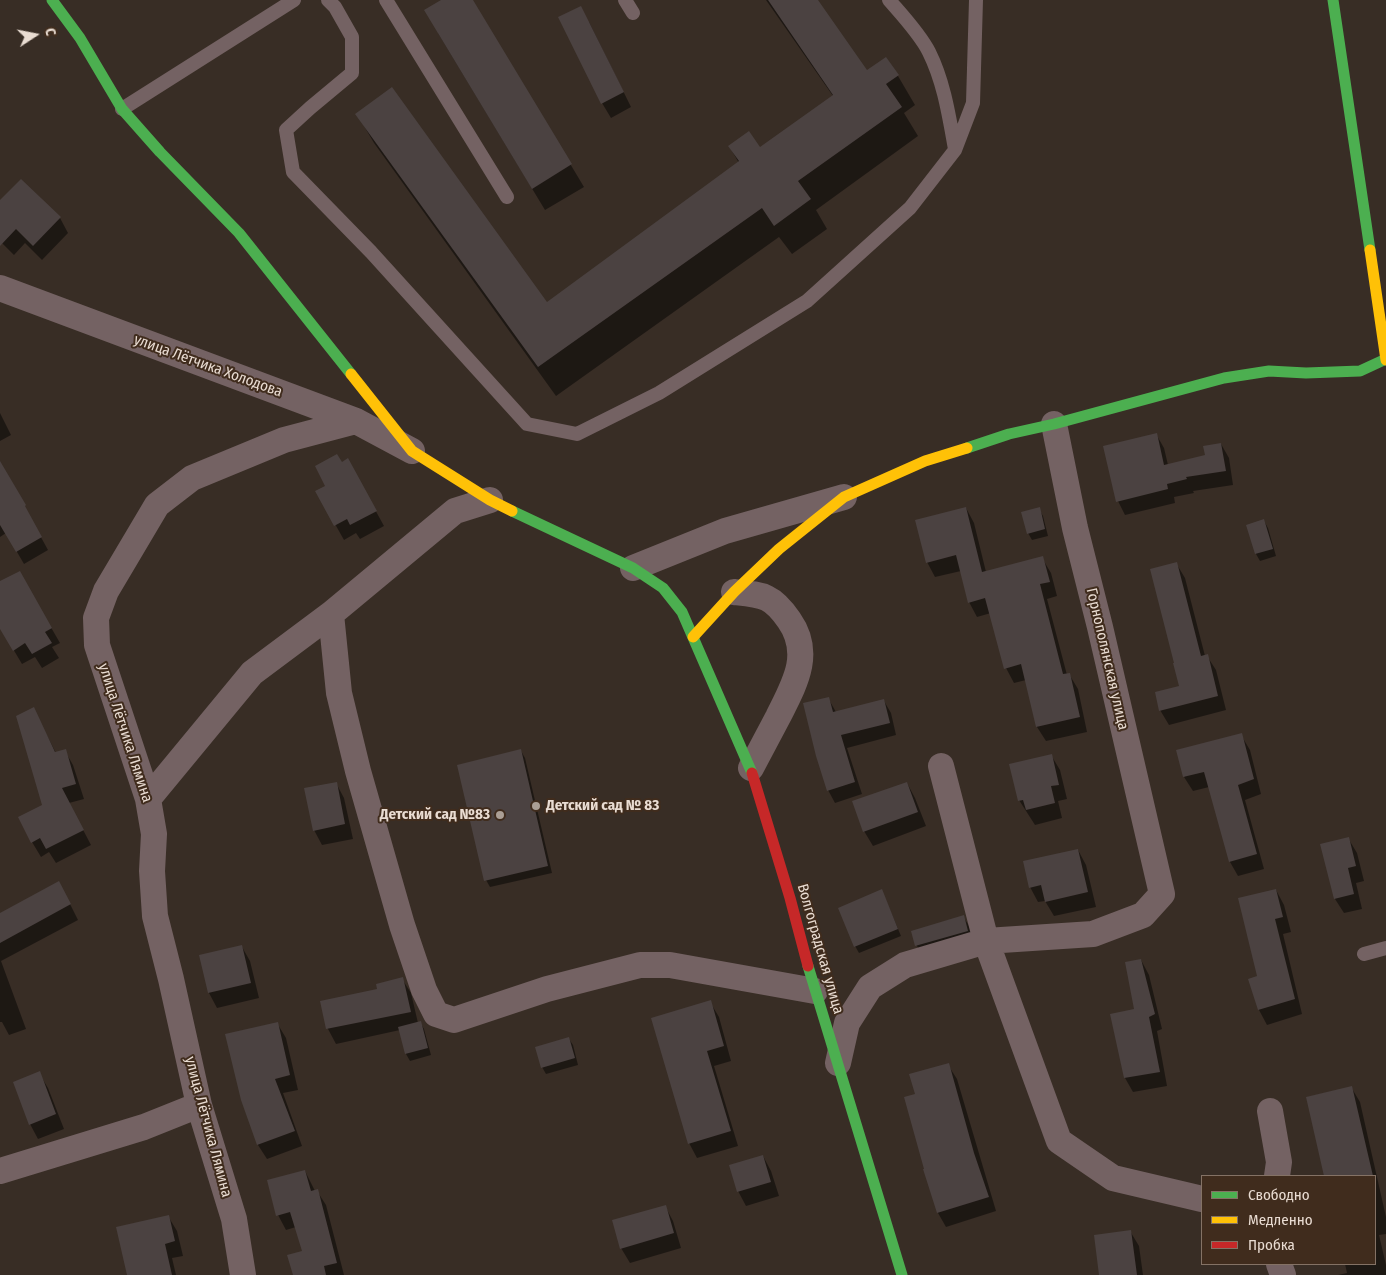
<!DOCTYPE html>
<meta charset="utf-8">
<style>
body{margin:0}
#map{position:relative;width:1386px;height:1275px;overflow:hidden;background:#382d25;font-family:"Fira Sans Condensed",sans-serif}
canvas{display:block}
.legend{position:absolute;left:1201px;top:1175px;width:175px;height:90px;box-sizing:border-box;background:#402c1d;border:1px solid #847265;margin:0;padding:6px 9px;list-style:none;font-size:15px;color:#e9dcd2}
.legend li{display:flex;align-items:center;gap:10px;height:25px}
.legend b{width:25px;border:1px solid #847265}
.north{position:absolute;left:10px;top:10px;width:50px;height:50px;-webkit-text-stroke:4px #402c1d;paint-order:stroke;rotate:79deg;font-size:14px;font-weight:700;line-height:20px;text-align:center;color:#e9dcd2}
.north::after{content:'';display:block;margin:auto;width:18px;height:22px;background:#e9dcd2;clip-path:polygon(50% 0,100% 100%,50% 72%,0 100%)}
</style>
<div id="map">
<canvas width="1386" height="1275"></canvas>
<ul class="legend">
<li><b style="height:6px;background:#4caf50"></b>Свободно</li>
<li><b style="height:6px;background:#ffc107"></b>Медленно</li>
<li><b style="height:6px;background:#c62828"></b>Пробка</li>
</ul>
<div class="north">С</div>
</div>
<script>
const c = document.querySelector('canvas').getContext('2d');
c.lineJoin = 'round';
function fill(path, color) {
  c.fillStyle = color;
  c.fill(path, 'evenodd');
}
function strokePath(path, color, width, dash) {
  c.strokeStyle = color;
  c.lineWidth = width;
  c.lineCap = dash ? 'butt' : 'round';
  c.setLineDash(dash || []);
  c.stroke(path);
}
function drawText(font, color, halo, rows, align = 'center') {
  c.font = font + ' "Fira Sans Condensed",sans-serif';
  c.lineWidth = 4;
  c.setLineDash([]);
  c.textBaseline = 'middle';
  c.strokeStyle = halo;
  c.fillStyle = color;
  for (const [text, x, y, turn = 0] of rows) {
    c.save();
    c.translate(x, y);
    c.rotate((+turn || 0) * Math.PI / 180);
    c.textAlign = isNaN(turn) ? turn : align;
    if (halo) c.strokeText(text, 0, 0);
    c.fillText(text, 0, 0);
    c.restore();
  }
}
const shadow = new Path2D(`
 M443,0h29l112,187 -39,23 -107,-177z
 M766,0h50l50,72 32,4 17,29 -11,8 14,23 -102,74 11,19 -35,25 -13,-17 -223,159 -182,-253 -17,-29 190,189 192,-140 -10,-17 31,3 73,-53z
 M589,22l42,85 -20,11 -9,-15z
 M0,202l60,16 8,15 -26,27 -17,-17 -11,12 -14,-14z
 M0,413l11,22 -11,6z
 M1156,434l8,14 4,17 38,-9 15,-12 8,14 4,27 -40,6 1,2 -20,4 1,6 -50,12 -7,-14z
 M341,464l15,11 28,51 -24,13 -4,-6 -12,7 -27,-48 10,-5z
 M9,479l39,71 -24,14 -18,-31 -6,4v-53z
 M966,508l8,15 12,49 56,-14 9,15 6,23 -10,3 20,76 2,-1 9,15 9,43 -41,9 -9,-14 -11,-47 -12,3 -8,-15 -15,-55 -14,4 -8,-15 -8,-31 -26,6 -8,-15z
 M1039,509l4,7 5,20 -16,4 -4,-7z
 M1264,521l4,7 8,28 -16,5 -4,-7 -8,-28z
 M1176,563l9,15 20,78h2l9,14 10,40 -57,15 -9,-15 20,-23z
 M19,572l41,71 -8,4 7,11 -17,10 -7,-11 -13,7 -22,-37v-44z
 M828,698l8,14 48,-11 7,12 5,22 -49,13 15,46 -27,9 -7,-13z
 M41,724l15,29 9,-2 8,14 11,34 -15,4 22,42 -35,18 -7,-11 -8,5 -9,-15 11,-37z
 M1241,735l9,15 11,44 -16,6 19,69 -26,7 -8,-14 -21,-75 -16,4 -9,-14z
 M521,751l4,7 27,115 -62,14 -4,-7z
 M1051,755l9,15 7,29 -9,2 4,17 -27,7 -16,-25z
 M336,783l8,15 9,41 -31,6 -8,-15z
 M907,783l8,15 11,28 -53,20 -9,-15z
 M1348,838l9,15 7,28 -8,2 6,26 -18,4 -9,-14z
 M1078,850l8,15 10,42 -42,9 -9,-15 -7,1 -8,-15z
 M1276,890l8,15 7,27 -8,2 19,80 -35,11 -8,-15 -9,-30 8,-4z
 M67,898l11,22 -77,41 25,68 -17,6 -7,-13h-2v-107z
 M885,898l16,38 -42,17 -4,-7z
 M963,916l9,15 3,15 -50,14 -8,-14 -5,-14z
 M242,947l8,14 9,37 -42,10 -8,-15 -9,-37z
 M1141,960l8,15 13,54 -5,2 10,55 -34,6 -8,-14 11,-68z
 M402,979l9,14 7,30 2,-1 4,7 7,26 -21,6 -4,-7 -6,-24 -64,14 -8,-15 -6,-27 57,-12z
 M710,1002l9,15 12,44 -17,5 24,80 -41,12 -8,-15z
 M277,1023l9,15 12,52 -15,3 19,53 -35,13 -9,-14 -16,-45z
 M569,1039l4,6 5,20 -32,9 -4,-7z
 M948,1065l9,14 39,132 -50,16 -8,-14 -22,-118z
 M39,1073l9,15 16,41 -26,10 -8,-15z
 M1351,1087l9,15 26,115v17l-7,1 7,30v10h-48l9,-2 -2,-9h30v-88h-50l-17,-79z
 M763,1156l8,15 8,25 -33,10 -8,-15z
 M305,1171l10,20h2l9,14 18,70h-50l10,-23 -8,-25 -10,3 -8,-15z
 M665,1206l8,15 8,27 -51,15 -9,-15z
 M168,1216l9,15 6,25 -11,2 4,17h-48z
 M1130,1231l9,15 4,29h-42z`);
const building = new Path2D(`
 M441,0h32l99,164 -40,25 -108,-179z
 M768,0h50l49,70 19,-13 13,18 -13,9 16,23 -104,74 13,18 -37,27 -12,-18 -224,159 -183,-253 37,-27 155,215 192,-141 -11,-15 21,-15 11,16 73,-52z
 M581,6l43,86 -23,12 -43,-87z
 M21,179l40,38 -28,29 -17,-17 -16,17v-46z
 M1157,433l7,32 41,-10 -2,-9 18,-3 5,28 -40,6 1,2 -20,5 1,5 -52,13 -13,-56z
 M337,454l5,8 6,-4 29,53 -27,14 -3,-6 -13,7 -19,-35 10,-5 -10,-20z
 M0,461l26,44 -1,1 17,31 -26,15 -16,-27z
 M966,507l16,65 61,-16 7,26 -10,2 23,90 7,-1 10,44 -44,10 -15,-63 -17,5 -19,-71 -17,5 -12,-48 -30,8 -11,-43z
 M1040,507l5,22 -18,5 -6,-22z
 M1264,519l9,30 -18,5 -9,-29z
 M1177,562l24,94 7,-2 10,42 -59,15 -4,-19 24,-6 -6,-23h1l-24,-94z
 M20,571l32,57 -7,4 7,11 -20,11 -7,-11 -12,8 -13,-22v-48z
 M829,697l4,15 51,-13 6,24 -49,12 14,47 -28,9 -11,-35 -13,-53z
 M34,707l21,45 11,-3 10,35 -14,4 22,42 -38,19 -6,-11 -9,5 -13,-26 24,-12 -26,-89z
 M1242,733l12,46 -16,6 19,69 -28,8 -25,-90 -21,5 -7,-27z
 M521,749l27,117 -64,15 -27,-116z
 M1052,754l7,31 -8,1 4,17 -29,7 -3,-10 -5,1 -9,-37z
 M337,782l8,42 -32,7 -9,-43z
 M907,782l11,30 -55,20 -11,-31z
 M1349,837l7,29 -8,2 6,26 -20,5 -14,-55z
 M1078,849l10,43 -43,10 -4,-17 -12,3 -6,-27z
 M59,881l12,23 -71,39v-30z
 M882,889l16,40 -44,18 -16,-39z
 M1276,889l7,28 -8,2 20,80 -37,11 -10,-31 9,-3 -19,-78z
 M964,915l4,16 -53,15 -4,-15z
 M242,945l9,38 -43,10 -9,-38z
 M1141,959l14,55 -6,3 11,55 -36,6 -14,-64 24,-5 -9,-47z
 M403,977l8,35 -85,17 -6,-28 57,-12 -1,-5z
 M711,1000l13,46 -17,5 24,80 -43,13 -37,-126z
 M421,1021l7,27 -23,6 -7,-27z
 M278,1022l12,53 -15,4 20,52 -38,14 -16,-45 -16,-66z
 M569,1037l6,21 -34,10 -6,-21z
 M949,1063l25,90 15,44 -52,16 -14,-44h1l-20,-72 11,-3 -6,-20z
 M40,1071l16,43 -27,11 -16,-43z
 M1352,1086l21,90h-49l-18,-79z
 M763,1155l8,27 -34,10 -8,-27z
 M305,1170l6,21 7,-2 19,74 -13,3 2,9h-33l-6,-20 15,-4 -12,-39 -14,4 -9,-36z
 M666,1205l8,28 -54,16 -8,-29z
 M169,1215l6,26 -10,3 7,31h-45l-11,-48z
 M1131,1230l6,45h-38l-5,-40z`);
const lane = new Path2D(`
 M328,0l7,7 17,30v36l-42,35 -24,22 7,42 78,80 156,172 50,10 82,-41 148,-92 103,-93 45,-58 18,-47 3,-103
 M386,0l121,197
 M625,0l8,13
 M889,0c13,15 31,34 40,52 15,30 20,64 26,97
 M122,109l172,-109
 M1364,954l22,-6`);
const street = new Path2D(`
 M0,288l356,133 56,30
 M633,568l92,-37 119,-34
 M734,592c29,3 38,3 55,28 24,34 5,65 -11,97 -9,17 -18,34 -27,51
 M331,614l8,79 19,78 44,154 22,65 12,24 18,6 93,-31 93,-24h30l145,26
 M941,766l45,175 107,-7 50,-19 19,-21 -62,-267 -25,-99 -21,-104
 M148,799l104,-126 79,-59 124,-103 35,-11
 M838,1063l9,-40 23,-36 35,-22 81,-24 73,200 54,37 89,21
 M1270,1111l9,51 -2,14
 M0,1171l144,-44 55,-22
 M1279,1264l4,11
 M243,1275l-9,-56 -35,-114 -28,-126 -16,-63 -3,-45 2,-37 -6,-35 -51,-154 -1,-27 10,-27 51,-86 35,-27 92,-38 72,-19`);
const fast = new Path2D(`
 M52,0l28,38 42,71 38,43 79,81 112,141
 M1333,0l37,250
 M967,448l42,-14 45,-10 170,-46 45,-7 37,2 54,-2 26,-12
 M512,511l121,57 30,20 19,24 70,161
 M808,966l94,309`);
const slow = new Path2D(`
 M1370,250l16,110
 M351,374l61,77 78,49 22,11
 M693,637l41,-45 45,-43 65,-52 81,-36 42,-13`);
const jam = new Path2D(`
 M752,773l38,125 18,68`);
const markers = [
 [536,806,5,"#ab9f95"],
 [500,815,5,"#ab9f95"]
];
const streetNames = [
 ["улица Лётчика Холодова",208,366,20],
 ["Горнополянская улица",1107,659,77],
 ["улица Лётчика Лямина",125,733,72],
 ["Волгоградская улица",820,949,74],
 ["улица Лётчика Лямина",208,1127,75]
];
const poiNames = [
 ["Детский сад № 83",546,806],
 ["Детский сад №83",490,815,"right"]
];
fill(shadow, '#0007');
fill(building, '#4b4241');
strokePath(lane, '#746263', 14);
strokePath(street, '#746263', 26);
strokePath(fast, '#4caf50', 11);
strokePath(slow, '#ffc107', 11);
strokePath(jam, '#c62828', 11);
for (const [x, y, r, color] of markers) {
  const dot = new Path2D();
  dot.arc(x, y, r, 0, 2 * Math.PI);
  c.fillStyle = color;
  c.fill(dot);
  strokePath(dot, '#402c1d', 2);
}
drawText('15px', '#e9dcd2', '#402c1d', streetNames);
drawText('bold 15px', '#e9dcd2', '#402c1d', poiNames, 'left');
</script>
